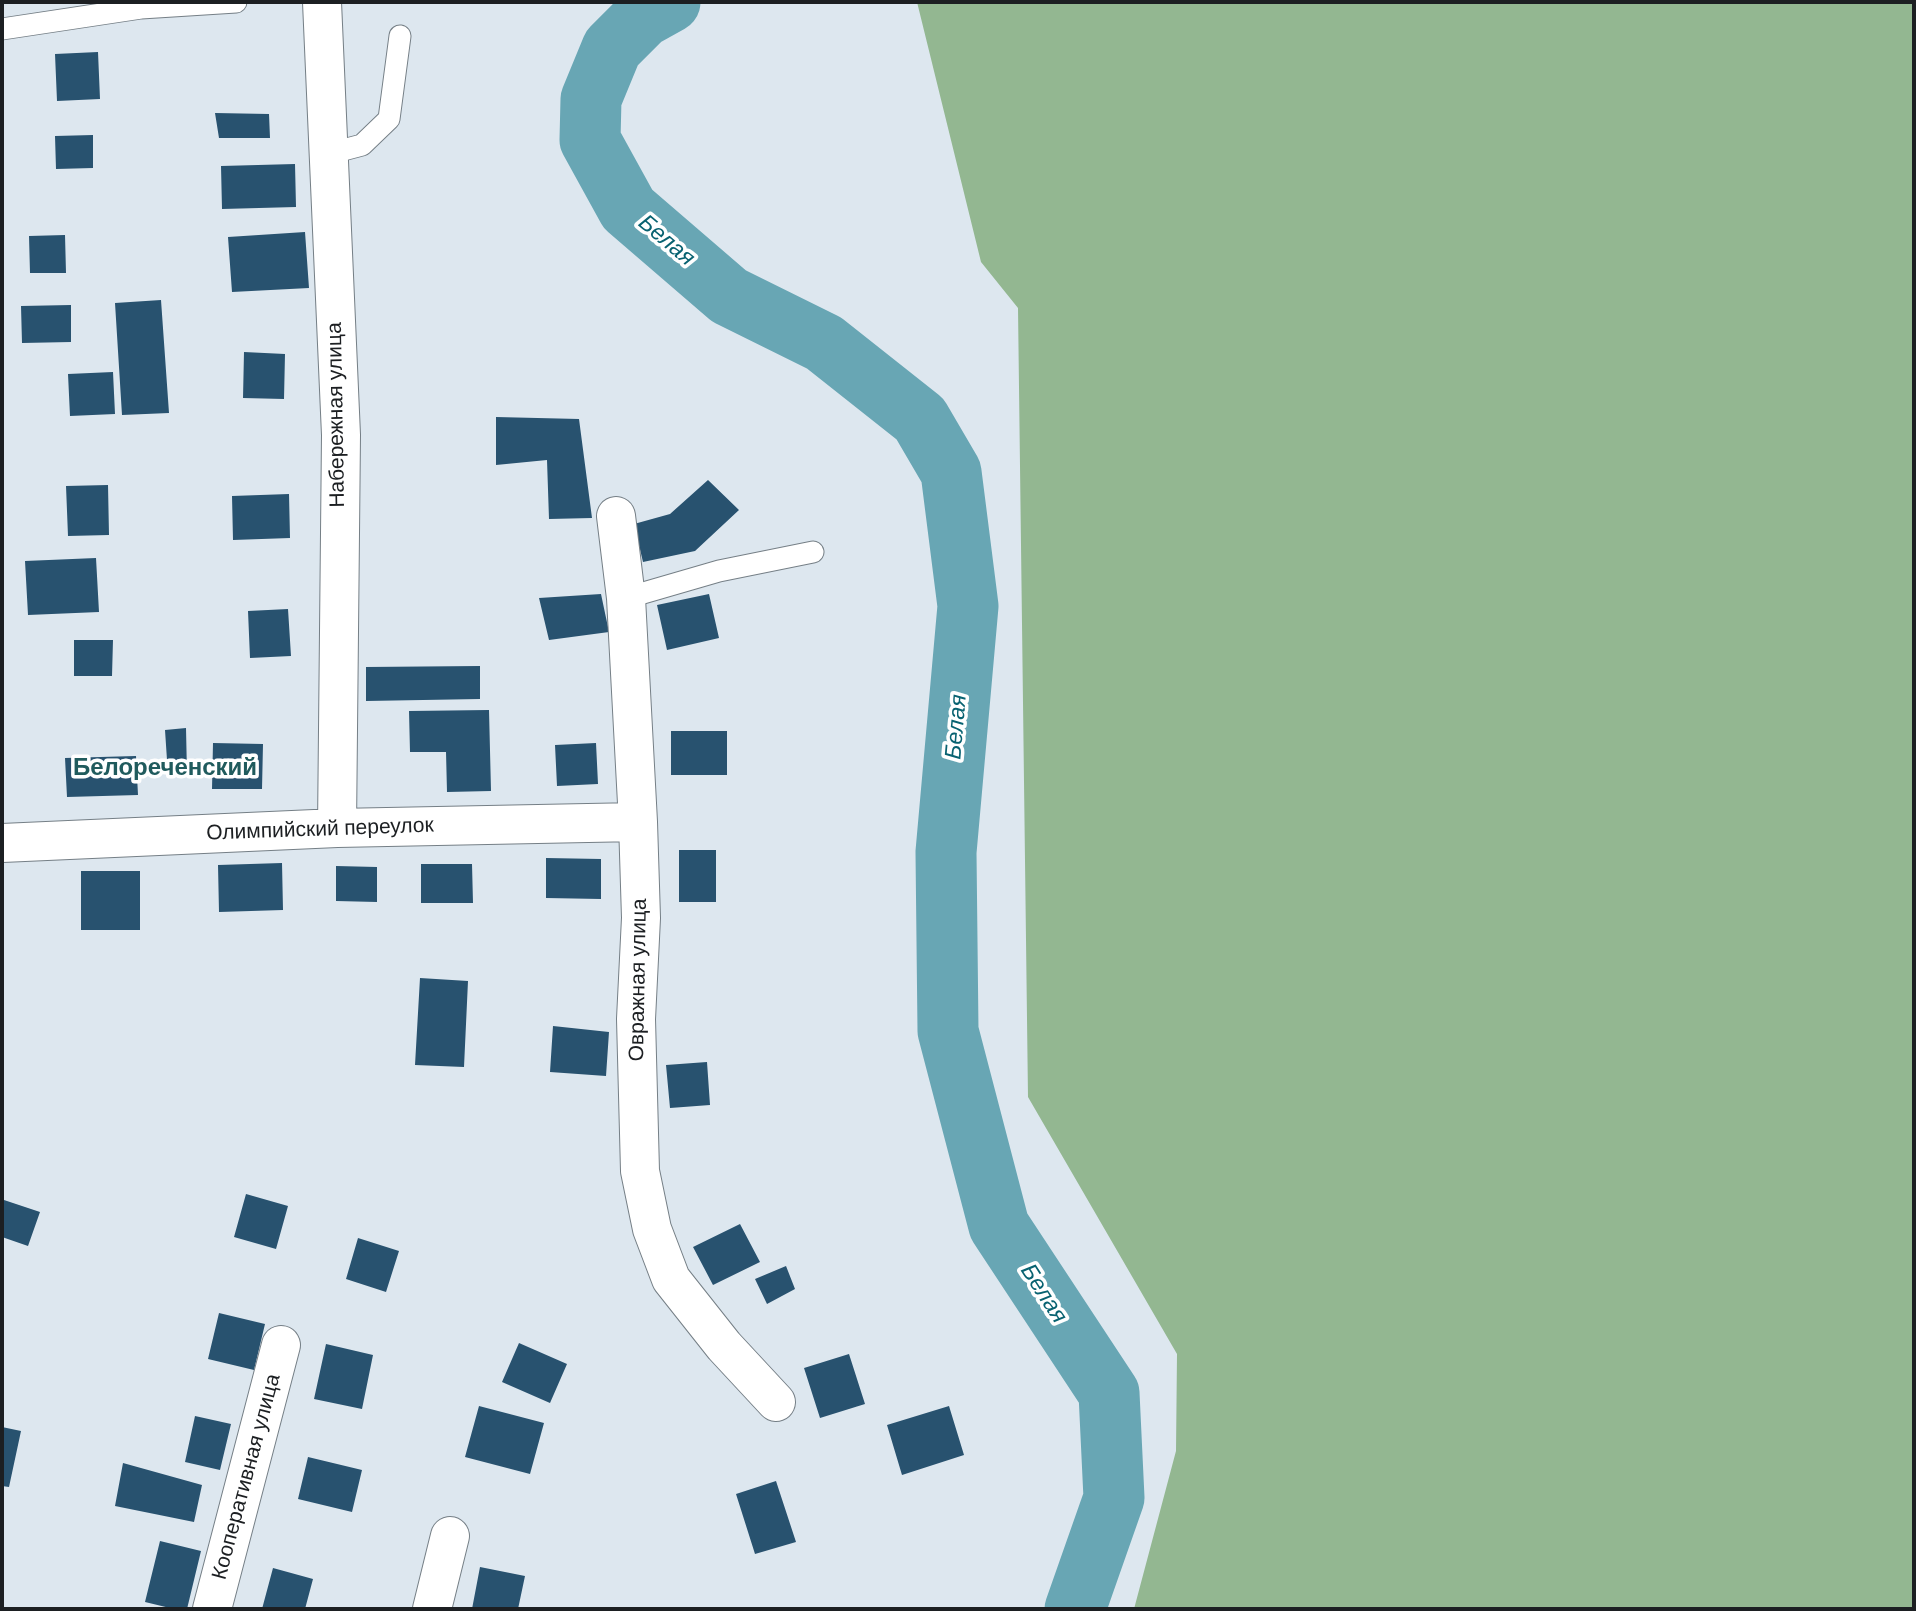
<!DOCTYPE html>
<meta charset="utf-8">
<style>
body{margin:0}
#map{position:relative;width:1916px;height:1611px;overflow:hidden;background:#dde7ef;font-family:"DM Sans",sans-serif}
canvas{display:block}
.frame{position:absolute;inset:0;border:4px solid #1c1f22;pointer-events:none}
</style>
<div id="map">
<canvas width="1916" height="1611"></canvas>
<div class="frame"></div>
</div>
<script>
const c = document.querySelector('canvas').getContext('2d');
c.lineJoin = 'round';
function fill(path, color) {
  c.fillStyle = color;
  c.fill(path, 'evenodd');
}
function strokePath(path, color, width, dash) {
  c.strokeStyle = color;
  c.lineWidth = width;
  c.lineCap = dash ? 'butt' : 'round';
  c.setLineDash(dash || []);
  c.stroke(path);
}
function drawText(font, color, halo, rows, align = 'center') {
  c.font = font + ' "DM Sans",sans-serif';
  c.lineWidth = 7;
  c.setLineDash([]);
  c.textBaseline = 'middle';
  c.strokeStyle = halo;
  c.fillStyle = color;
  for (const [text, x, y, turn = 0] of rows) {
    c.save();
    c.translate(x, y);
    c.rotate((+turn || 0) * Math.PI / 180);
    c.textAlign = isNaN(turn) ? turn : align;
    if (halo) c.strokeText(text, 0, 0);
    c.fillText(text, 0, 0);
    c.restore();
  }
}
const forest = new Path2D(`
 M917,2h997v1607h-780l42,-158 1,-97 -149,-257 -10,-789 -37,-46z`);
const river = new Path2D(`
 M670,2l-27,15 -31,31 -21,51 -1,41 38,69 101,87 95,47 96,76 31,53 17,134 -22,246 2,179 51,195 110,167 5,105 -39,111`);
const building = new Path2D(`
 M98,52l2,47 -43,2 -2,-47z
 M215,113l54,1 1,24h-51z
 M93,135v33l-37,1 -1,-33z
 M295,164l1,43 -74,2 -1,-43z
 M305,232l4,56 -77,4 -4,-55z
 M65,235l1,38h-36l-1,-37z
 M161,300l8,113 -47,2 -7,-112z
 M71,305v37l-49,1 -1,-37z
 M244,352l41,2 -1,45 -41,-1z
 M113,372l2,42 -45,2 -2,-42z
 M496,417l83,2 13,99 -43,1 -2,-59 -51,5z
 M708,480l31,30 -44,41 -52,11 -9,-38 36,-10z
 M108,485l1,50 -41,1 -2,-50z
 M289,494l1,44 -57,2 -1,-44z
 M96,558l3,54 -71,3 -3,-54z
 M601,594l8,38 -60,8 -10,-42z
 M709,594l10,44 -52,12 -10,-45z
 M288,609l3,47 -41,2 -2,-47z
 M74,640h39l-1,36h-38z
 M480,666v33l-114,2v-34z
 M489,710l2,81 -44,1 -1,-40h-36l-1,-41z
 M186,728l1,46 -19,1 -3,-45z
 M671,731h56v44h-56z
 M213,743l50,1 -1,45h-50z
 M596,743l2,41 -41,2 -2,-41z
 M136,756l2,39 -71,2 -2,-39z
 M679,850h37v52h-37z
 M546,858l55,1v40l-55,-1z
 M282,863l1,47 -64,2 -1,-47z
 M421,864h51l1,39h-52z
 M336,866l41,1v35l-41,-1z
 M81,871h59v59h-59z
 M420,978l48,3 -4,86 -49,-2z
 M553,1026l56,6 -3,44 -56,-4z
 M707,1062l3,43 -40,3 -4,-43z
 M246,1194l42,12 -12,43 -42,-12z
 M4,1200l36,12 -12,34 -26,-9v-31z
 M740,1224l20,38 -47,23 -20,-38z
 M358,1238l41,13 -13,41 -40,-13z
 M786,1266l9,23 -28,15 -12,-25z
 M219,1313l46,11 -11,46 -46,-11z
 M519,1343l48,21 -17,39 -48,-21z
 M326,1344l47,11 -11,54 -48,-10z
 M849,1354l16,50 -45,14 -16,-50z
 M479,1406l65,17 -14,51 -65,-17z
 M949,1406l15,49 -62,20 -15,-50z
 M195,1416l36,8 -11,46 -35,-8z
 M2,1427l19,4 -12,56 -7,-1z
 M308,1457l54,13 -10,42 -54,-13z
 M123,1463l79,22 -8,37 -79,-16z
 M776,1481l20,61 -41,12 -19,-60z
 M160,1541l41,10 -14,58h-13l-29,-7z
 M480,1567l45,9 -7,33h-46z
 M273,1568l40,11 -8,30h-43z`);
const lane = new Path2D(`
 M2,29l139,-21 95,-6
 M328,154l34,-9 27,-26 11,-83
 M626,598l93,-27 94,-19`);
const street = new Path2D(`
 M322,2l19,433 -4,393
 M616,516l10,82 12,224 3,96 -5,101 4,152 12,58 19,50 53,67 52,56
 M2,843l335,-15 301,-6
 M212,1609l69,-264
 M432,1609l18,-73`);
const streetNames = [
 ["Набережная улица",337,415,-91],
 ["Олимпийский переулок",320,830,-2],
 ["Овражная улица",639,980,-89],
 ["Кооперативная улица",247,1477,-75]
];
const waterNames = [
 ["Белая",666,241,40],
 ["Белая",957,727,-85],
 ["Белая",1043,1294,57]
];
const quarterNames = [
 ["Белореченский",165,769]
];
fill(forest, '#93b791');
strokePath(river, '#68a6b4', 61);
fill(building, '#28526f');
strokePath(lane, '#757f86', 23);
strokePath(street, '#757f86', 40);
strokePath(lane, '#fff', 21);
strokePath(street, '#fff', 38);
drawText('21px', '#1c1f22', '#fff', streetNames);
drawText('italic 23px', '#086271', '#fff', waterNames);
drawText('bold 24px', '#205b5d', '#fff', quarterNames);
</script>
